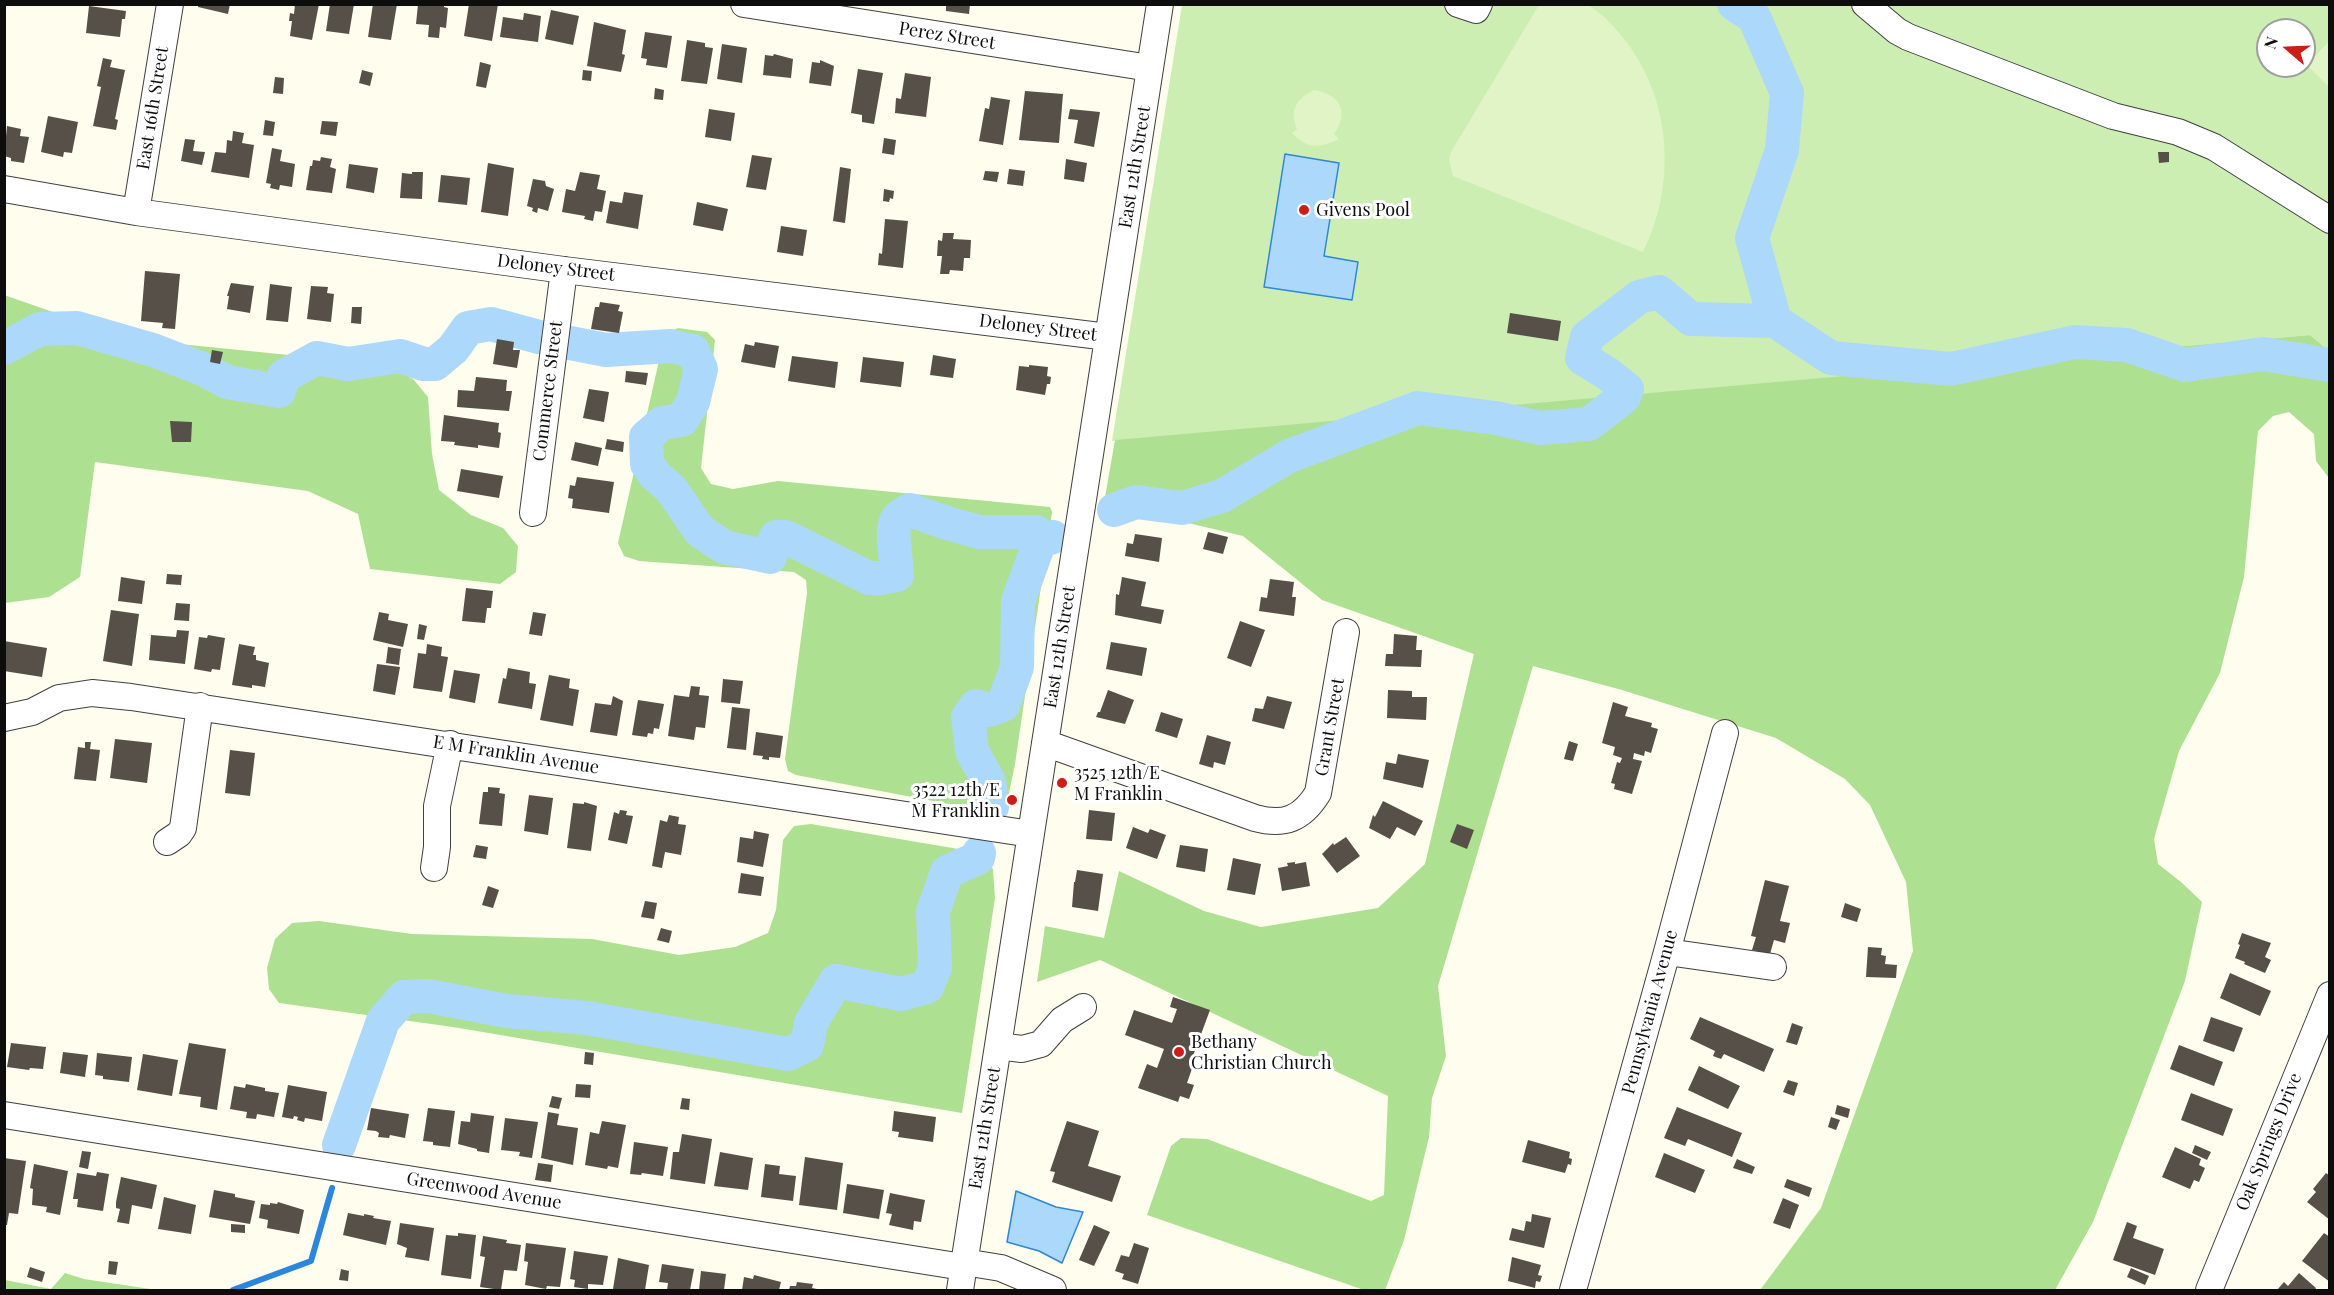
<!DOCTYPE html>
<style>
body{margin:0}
#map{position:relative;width:2334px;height:1295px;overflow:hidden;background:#fffdee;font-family:"Playfair Display",serif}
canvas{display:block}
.frame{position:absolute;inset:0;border:6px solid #0d0d0d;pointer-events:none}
.north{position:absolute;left:2256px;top:18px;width:60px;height:60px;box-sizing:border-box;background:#fff;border:2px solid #9e9e9e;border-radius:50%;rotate:289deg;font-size:16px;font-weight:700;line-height:24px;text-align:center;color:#0d0d0d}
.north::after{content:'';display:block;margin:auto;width:21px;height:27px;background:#cc1e17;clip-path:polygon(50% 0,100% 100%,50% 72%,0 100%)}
</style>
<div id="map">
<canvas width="2334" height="1295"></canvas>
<div class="frame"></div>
<div class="north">N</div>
</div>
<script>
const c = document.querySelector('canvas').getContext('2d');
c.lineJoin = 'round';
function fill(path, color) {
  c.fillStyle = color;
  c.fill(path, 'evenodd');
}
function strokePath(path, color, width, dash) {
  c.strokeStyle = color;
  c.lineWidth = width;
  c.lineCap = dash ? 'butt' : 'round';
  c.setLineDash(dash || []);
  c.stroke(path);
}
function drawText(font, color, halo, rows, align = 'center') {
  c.font = font + ' "Playfair Display",serif';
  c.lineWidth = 6;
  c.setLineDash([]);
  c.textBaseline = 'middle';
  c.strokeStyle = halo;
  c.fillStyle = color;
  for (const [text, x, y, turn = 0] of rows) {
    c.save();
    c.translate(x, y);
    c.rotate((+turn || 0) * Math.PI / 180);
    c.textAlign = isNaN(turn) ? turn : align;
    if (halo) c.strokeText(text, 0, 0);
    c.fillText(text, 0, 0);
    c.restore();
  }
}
const green = new Path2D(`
 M1182,5h1147v346l-19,-16 -1198,106zM2268,30h36v36h-36z`);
const forest = new Path2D(`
 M4,295l72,25 74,21 238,24 25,14 15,18 4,57 7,36 32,25 32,13 15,18 -2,26 -16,12 -130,-15 -12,-55 -50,-23 -213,-29 -15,115 -31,20 -44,6z
 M678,328l29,4 8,8 -14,128 10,16 22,5 45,-8 272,26 2,5 -37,252 -9,44 -15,4 -195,-37 -8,-4 -3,-12 22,-166 -1,-13 -12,-8 -155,-11 -15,-5 -6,-13 47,-209z
 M2310,335l19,16v127l-13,-17 -2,-27 -25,-22 -16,4 -15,15 -14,146 -24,96 -41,78 -25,88 4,25 23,18 21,20 -17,79 -92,241 -38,68h-295l61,-82 92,-257 -7,-69 -36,-77 -25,-26 -69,-41 -154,-48 -89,-24 -95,320 8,70 -14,42 -3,39 -25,103 -19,50h-21l-217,-75 24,-69 10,-8 26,1 164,62 13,-6 4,-99 -288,-136 -63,22 8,-56 59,12 15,-67 85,40 57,16 117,-19 47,-44 49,-210 -152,-54 -79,-64 -139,-33 11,-63z
 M811,824l165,28 17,17 2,29 -33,215 -509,-86 -174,-24 -10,-14 -2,-21 8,-29 17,-16 27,-2 93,13 180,5 87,16 56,-8 33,-14 8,-23 7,-70 11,-14z
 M65,1273l19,6 73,11h-152v-10l46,9z`);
const pitch = new Path2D(`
 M1539,5c12,-1 41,-4 50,1 15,8 29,25 39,38 44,60 48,142 15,208l-190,-76 -4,-17 2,-7z
 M2329,41v46l-22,-22z
 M1314,90c26,4 36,22 20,44l5,5c-20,9 -31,11 -47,-6l5,-4c-8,-19 -1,-30 17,-39z`);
const water = new Path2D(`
 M1285,154l54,9 -15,93 34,6 -6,38 -88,-13z
 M1016,1191l40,16 27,5 -21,51 -23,-12 -32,-9z`);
const stream = new Path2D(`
 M233,1290l78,-29 21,-73`);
const river = new Path2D(`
 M1734,4l20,13 33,76 -5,57 -30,88 23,83 56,37 120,11 124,-27 52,3 58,20 78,-11 67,11
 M570,343l36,7 65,-4 22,5 8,18 -8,33 -11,18 -20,3 -16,14 1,27 9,12 15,13 29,42 24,16 46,10 6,-20h10l83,41h12l16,-3c0,-15 -8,-46 1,-57 3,-3 8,-6 12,-8l37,13 32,9h57l4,9
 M4,348l36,-19 37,-1 76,22 52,20 22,12 52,9 5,-15 33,-18 31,6 52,-8 24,8h11l18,-15 15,-21 23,-4 48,13
 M1114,510l22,-8 46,6 40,-12 67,-40 129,-48 78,10 44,10 49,-4 35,-27 3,-8 -19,-15 -26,-16 5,-21 52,-40 20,-5 32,27 84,2
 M992,807l-3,-25 -17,-31 -4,-34 8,-11 13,4 14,-5 14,-38 1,-66 22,-60 13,-4
 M339,1145l44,-124 21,-24 24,-1 79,15 80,7 201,36 19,-9 4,-22 25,-42 65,13 26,-7 8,-19 -2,-56 14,-40 31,-14 1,-5`);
const building = new Path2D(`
 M198,4h32l-2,10 -30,-7z
 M295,4h24l-7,36 -22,-4 2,-15h-3l1,-8 4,1z
 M330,4h24l-5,30 -23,-3z
 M373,4h24l-6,36 -23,-3z
 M418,4h26v3l4,1 -2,20 -6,-1 -1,11 -11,-1 1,-12 -13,-1z
 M469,4h29l-6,37 -28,-5z
 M946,4h24l-1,10 -23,-3z
 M89,6l37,5 -1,8h-3l-2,18 -34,-4z
 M551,10l28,6 -6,29 -28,-6z
 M524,13l17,3 -3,26 -38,-5 3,-20 20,3z
 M594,22l32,8 -4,24 3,1 -4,17 -34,-6z
 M645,32l27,4 -5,32 -21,-3 1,-6 -6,-1z
 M687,40l18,3v4l8,1 -6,36 -26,-3z
 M722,44l25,4 -5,35 -25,-4z
 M774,54l19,5 -2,19 -28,-3 2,-20 8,1z
 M103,58l9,2 -2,7 15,3 -10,49 3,1 -2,10 -23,-4 8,-39 -4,-1z
 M820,60l14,6 -3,20 -22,-3 3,-21 8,1z
 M480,62l11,3 -5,23 -10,-2z
 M858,69l25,4 -9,51 -12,-2v-7l-11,-2z
 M362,70l11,3 -3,13 -11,-3z
 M583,70l9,1 -1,10 -9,-1z
 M905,73l26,4 -5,40 -31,-4 1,-15 5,1z
 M275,77l9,1 -1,16 -10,-1z
 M655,88l9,2 -1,10 -9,-1z
 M1025,91l38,3 -4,49 -40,-3z
 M991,97l19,3 -7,45 -24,-4 6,-33 4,1z
 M709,109l26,4 -4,28 -26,-4z
 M1070,109l30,3 -6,35 -20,-4 4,-23 -10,-1z
 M48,116l30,6 -6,31 -8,-1 -1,5 -22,-5z
 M265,120l10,2 -2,14 -10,-1z
 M322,121l16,1 -2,14 -16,-2z
 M7,126l14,3 -1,7 9,1 -5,26 -13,-2v-3l-7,-2z
 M233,131l11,2 -2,10 12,2 -5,33 -38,-6 4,-20 11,1 1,-13 5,1z
 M884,138l12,2 -2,15 -12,-2z
 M185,139l10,1 -2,11 12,1 -3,13 -21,-4z
 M272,148l10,2 -2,11 15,3 -3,23 -12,-2 -1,5 -9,-2 1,-4 -5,-1z
 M2158,152h11v10l-10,1z
 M752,155l20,3 -6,32 -20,-3z
 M321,157l11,2 -2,8 6,2 -4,24 -26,-3 4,-24h2l1,-6 7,1z
 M1066,159l21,4 -3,19 -20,-3z
 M488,163l26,5 -6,48 -27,-4z
 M349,164l29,4 -4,25 -28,-5z
 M840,167l11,2 -6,54 -12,-2z
 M1009,169l16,2 -2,15 -16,-2z
 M985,171l14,1 -2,10 -14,-2z
 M412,172h11l-1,27 -22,-1 2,-25 10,1z
 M580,172l20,3 -3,14 9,2 -4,21 -7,-1 -2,10 -9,-2 1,-3 -23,-4 4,-23 9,2z
 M441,175l29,3 -3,27 -29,-3z
 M533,179l12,2 1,5 8,3 -6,22 -10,-3 -1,5 -5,-2 1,-3 -6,-2z
 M884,189l10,2 -1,8 -3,-1 -1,4 -6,-1z
 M624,192l19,3 -5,34 -32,-6 4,-22 12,2z
 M697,202l31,7 -5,22 -30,-6z
 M885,219l23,2 -5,47 -25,-3 1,-12 3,1z
 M781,226l26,4 -4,26 -26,-4z
 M943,233h11l-1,6 18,1 -1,18h-6l-1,13 -13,-1 -1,4h-9l2,-18h-5l1,-16 4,1z
 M145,271l35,3 -5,55 -13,-1 1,-5 -22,-2z
 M231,283l23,3 -4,27 -23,-4 2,-13h-2z
 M270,284l22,3 -4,35 -22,-2z
 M311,286l17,1 -1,6 7,1 -3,28 -24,-3z
 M600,302l20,3 -2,6 5,1 -4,21 -28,-4 4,-22h4z
 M352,307h10l-1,17 -10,-1z
 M1510,313l51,8 -3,20 -51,-8z
 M497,339l17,3 -1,8h7l-3,18 -24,-4z
 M755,342l24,4 -4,22 -34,-6 4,-18 9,2z
 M212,350l11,2 -3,12 -10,-2z
 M933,355l23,4 -3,19 -23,-3z
 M792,356l46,6 -3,26 -47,-7z
 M863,357l41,5 -3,25 -41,-5z
 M1029,365l19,2 -1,9 4,1 -1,7h-3l-2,11 -29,-5 3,-24 10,1z
 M626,371l22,2 -2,12 -21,-3z
 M476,377l31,3 -1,11h6l-3,20 -52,-4 1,-17 16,1z
 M589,389l20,3 -5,30 -21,-4z
 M444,415l55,8 -1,9 3,1 -2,15 -21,-3v3l-24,-3 1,-3 -14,-1z
 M170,421l22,1 -1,20h-19z
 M607,439l17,3 -1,10 -18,-3z
 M575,442l27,6 -4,18 -27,-6z
 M461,469l42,7 -4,22 -42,-7z
 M577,477l37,5 -5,31 -37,-5 1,-9 -5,-1 2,-13 5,1z
 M1208,532l20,5 -5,17 -20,-5z
 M1135,534l27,4 -3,24 -34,-6 2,-13 6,1z
 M167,574l15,1 -1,10 -15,-1z
 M121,577l24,4 -3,23 -24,-3z
 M1122,577l24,5 -5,24 23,4 -3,14 -46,-9 1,-21 3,1z
 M1270,579l24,3 -2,15h4l-2,19 -35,-5 2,-14 6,1z
 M466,588l27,3 -2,17h-4l-2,15 -23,-2z
 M176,603l14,1 -1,17 -15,-1z
 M111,610l28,4 -7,52 -29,-5z
 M379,612l10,2 -1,6 20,4 -5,23 -30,-7z
 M533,612l13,2 -4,22 -13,-2z
 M1240,621l25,9 -14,37 -24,-9z
 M419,624l8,2 -3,14 -7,-1z
 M177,630l12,1 -4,33 -36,-4 2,-25 25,2z
 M1394,634l23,2 -1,14h6l-1,17 -36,-1 1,-12h7z
 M208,635l17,3 -5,32 -8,-1 -1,3 -17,-3 5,-32 8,1z
 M4,641l43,7 -5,29 -38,-6z
 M1111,642l36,6 -5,28 -36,-7z
 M239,644l16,3 -2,8h3v5l13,3 -4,24 -13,-2v3l-20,-3z
 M427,644l15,3 -1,9 7,1 -6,35 -29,-4 5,-35 8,1z
 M388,647l13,2 -2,16 -13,-2z
 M377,664l23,3 -5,28 -22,-4z
 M508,668l22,4 -1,11 7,1 -4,25 -34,-6 5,-25 3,1z
 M454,670l26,4 -5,29 -26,-5z
 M549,675l21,4 -1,9 10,2 -6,36 -33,-6z
 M723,679l20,2 -3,23 -19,-2z
 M691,686l9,1 -1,8 10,1 -4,32 -9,-1 -2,13 -26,-4 6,-41 15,2z
 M1108,690l26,10 -9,24 -29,-7 2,-5h2z
 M1388,690l24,1v6h15l-1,23 -39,-2z
 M613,696l10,5 -6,35 -27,-4 5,-29 16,2z
 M1267,696l25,6 -8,27 -32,-8 3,-13 8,1z
 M638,700l26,4 -5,25 -5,-1 -1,6 -5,-1 -1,4 -15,-2z
 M1613,702l15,5 -3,9 27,7 -1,4 7,2 -7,24 -6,-2 -1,5 -10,-3 -1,6 9,2 -10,33 -18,-5 1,-5 -4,-1 6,-21 3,1 2,-5 -9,-3 2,-8 -13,-4z
 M732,707l18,2 -4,41 -19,-2z
 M1161,712l22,7 -6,19 -22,-7z
 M756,732l27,4 -3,22 -11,-1v3l-7,-1 1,-3 -10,-1z
 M1207,735l24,7 -6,23 -11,-3 -1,6 -14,-4z
 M115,739l37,4 -5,40 -37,-5z
 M1569,741l9,3 -5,17 -9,-2z
 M85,742h6l-1,7 10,1 -4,31 -22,-2 4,-32 7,1z
 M230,750l25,3 -5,43 -25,-3z
 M1398,754l31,6 -6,28 -40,-9 3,-17 10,2z
 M488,787l12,1 -1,5 6,1 -3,32 -23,-2 4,-32h5z
 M529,795l24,3 -5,37 -24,-4z
 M1383,801l40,20 -8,15 -18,-9 -7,12 -21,-11 4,-13 2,2z
 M584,802l13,4 -6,45 -24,-3 6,-45 11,1z
 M620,810l7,1 -1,4 7,1 -6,28 -19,-4 6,-28 5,2z
 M1089,810l26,3 -3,28 -26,-2z
 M669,815l10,2 -1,7 8,1 -5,30 -16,-3 -3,16 -10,-2 8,-46 7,2z
 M1457,824l17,6 -7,19 -17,-7z
 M1133,827l15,6 2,-4 16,6 -9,24 -31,-11z
 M754,831l15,3 -6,33 -26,-5 3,-25 13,2z
 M1346,837l14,19 -23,17 -15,-19 11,-11 1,2z
 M476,845l12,2 -2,12 -13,-2z
 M1180,845l28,4 -3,23 -29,-5z
 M1233,858l28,6 -6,31 -28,-5z
 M1295,862v2l11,-2 4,24 -28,5 -4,-23 10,-2 -1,-3z
 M1077,870l26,4 -5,37 -26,-4 2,-25h1z
 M741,873l23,4 -3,19 -23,-3z
 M1765,880l24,6 -9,35 10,2 -5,20 -11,-3 -4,14 -18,-4 4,-13 -5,-1z
 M488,886l11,4 -6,18 -11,-3z
 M645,901l12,2 -3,16 -13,-2z
 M1845,903l16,6 -4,13 -16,-5z
 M661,928l11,3 -3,12 -12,-3z
 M2242,933l29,10 -6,14 6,3 -6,13 -21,-9 1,-2 -10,-4 5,-13 -2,-1z
 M1868,947l14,1 -1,7 5,1 -1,8 12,1 -1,13 -30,-1z
 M2230,973l41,18 -11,25 -40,-18z
 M1173,997l37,13 -17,46 3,1 -9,26 7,2 -5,14 -9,-3 -2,6 -40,-14 9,-24 10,4 7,-19 -39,-14 9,-25 38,13 5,-14 -7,-2z
 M1700,1017l74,32 -10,23 -40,-18 -3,5 -8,-3 2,-5 -25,-12z
 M2211,1017l32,11 -9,24 -31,-11z
 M1792,1023l11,4 -6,18 -11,-3z
 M11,1043l35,4 -3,22 -13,-1 -1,2 -22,-3z
 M189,1043l37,6 -9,61 -17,-3 1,-10 -22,-3z
 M2179,1045l44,17 -9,24 -44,-17z
 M63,1052l25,3 -3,22 -25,-4z
 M585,1052l9,1 -1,12 -9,-1z
 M97,1053l35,4 -3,25 -26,-3v-3l-8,-1z
 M143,1054l35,6 -6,36 -35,-6z
 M1699,1066l41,20 -12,23 -40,-19z
 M1788,1080l10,3 -4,13 -11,-4z
 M246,1084l19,4v3l14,2 -5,24 -17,-3 -1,5 -10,-1 1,-6 -17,-3 4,-23 11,2z
 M576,1084l15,1 -1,13 -15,-1z
 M288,1085l39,7 -5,29 -17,-3 -1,4 -7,-2 1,-3 -4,-1 -1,3 -11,-2z
 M2191,1093l42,16 -10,27 -42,-16z
 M552,1096l10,2 -3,11 -10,-2z
 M682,1098l8,1 -1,11 -9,-1z
 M1837,1105l13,4 -2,9 -13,-4z
 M1677,1107l65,26 -10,24 -44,-18 -3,7 -21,-8z
 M371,1108l38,6 -4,24 -15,-3 -1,3 -11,-1 1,-4 -3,-2 -9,-1z
 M428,1108l27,3 -5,36 -17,-2v-3l-10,-1z
 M894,1111l42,6 -3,25 -35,-5 1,-5 -7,-1z
 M548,1112l11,2 -2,11 21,3 -5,37 -32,-7z
 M471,1113l23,3 -5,37 -12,-2v-2l-19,-5 3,-23 9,1z
 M1831,1117l9,3 -4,10 -8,-3z
 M505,1118l33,4 -6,36 -13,-2 1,-4 -19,-2z
 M602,1121l24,4 -8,43 -10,-2 -1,3 -22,-4 5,-33 9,2z
 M1067,1121l32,10 -11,35 33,10 -9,26 -60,-20 3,-10 -5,-1z
 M682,1134l30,5 -7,45 -35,-5 3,-27h6z
 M1528,1140l42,12 -1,6 3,1 -1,6 -3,-1 -3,9 -43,-11z
 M634,1142l34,5 -5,29 -21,-3 -1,2 -11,-1z
 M2195,1145l16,7 -4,8 -15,-7z
 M2175,1147l26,12 -2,6 6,3 -6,14 -5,-2 -4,9 -28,-12z
 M82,1151l9,1 -3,17 -9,-2z
 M720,1152l33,6 -5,32 -34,-4z
 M1664,1153l41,17 -10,23 -40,-16z
 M805,1157l38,6 -6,47 -38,-5z
 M4,1158l22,3 -8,53 -9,-1 -2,12h-3z
 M1737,1159l18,8 -3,7 -19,-6z
 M538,1163l15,2 -2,17 -16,-2z
 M34,1164l34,7 -8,44 -14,-3 1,-5 -15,-2 1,-16 -3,-1z
 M765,1164l15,2 -1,8 17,2 -3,25 -32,-4z
 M97,1172l12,2 -6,37 -26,-4 1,-8h-5l4,-26 19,3z
 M2326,1173l4,3v44l-23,-18 9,-10 -3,-3z
 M121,1177l36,8 -5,24 -20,-4 -3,19 -12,-2 3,-13 -4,-1v-6z
 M1787,1179l25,9 -3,9 -25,-10z
 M847,1184l37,6 -5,29 -36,-6z
 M214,1190l21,4v3l20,4 -5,23 -41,-7z
 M890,1193l35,7 -4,22 -7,-1 -1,9 -24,-5 3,-11 -6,-1z
 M164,1197l32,8 -5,29 -33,-5z
 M1783,1198l16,7 -9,24 -17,-6z
 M278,1202l26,8 -5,24 -32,-6 1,-8 -9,-2 2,-14 9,1v-2l7,1z
 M348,1213l16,3v-2l10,2 -1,2 18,3 -5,24 -43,-10z
 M1532,1214l19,4 -7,30 -35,-8 3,-12 12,3 2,-10 5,1z
 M2127,1222l10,4 -4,12 31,11 -9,26 -42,-15z
 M400,1223l34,5 -5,33 -24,-4 2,-9 -10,-4z
 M231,1224l14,1v8l-14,-1z
 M1094,1225l16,7 -16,34 -15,-6z
 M458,1233l18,2 -5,44 -30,-4 5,-40 12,1z
 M2324,1233l6,4v45l-28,-21z
 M483,1236l24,4 -1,3 15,2 -4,26 -13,-1 -3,20 -21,-3 5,-30 -5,-1z
 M526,1243l40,5 -6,39 -13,-1 -1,3 -21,-4 3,-23 -4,-1z
 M1134,1243l15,5 -11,36 -16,-5 2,-5 -9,-3 6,-16 8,2z
 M574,1251l34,5 -5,29 -15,-1v5l-14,-2 1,-7 -5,-1z
 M1512,1257l29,8 -3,10 4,1 -2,6 -4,-1 -1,7 -27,-7z
 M618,1258l31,7 -4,25 -32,-1z
 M109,1261l9,1 -2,13 -8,-1z
 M662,1264l32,5 -4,21h-23l1,-7 -9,-1z
 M30,1267l15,5 -3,10 -15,-5z
 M2131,1268l18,8 -4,9 -18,-8z
 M341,1269l8,2 -1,10 -9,-1z
 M701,1271l25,3 -2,16h-25z
 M2299,1273l17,15 -1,2h-38l7,-8 4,4z
 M754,1275l27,7 -2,8h-37l2,-13 9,2z
 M797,1282l16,2 -1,4 10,2h-33l1,-4h6z`);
const minor = new Path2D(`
 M744,4l406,64
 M1458,4l18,6 3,-6
 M1865,4l32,27 11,6 205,79 65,16 36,15 116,73
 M4,189l132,23 428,58 544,67
 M136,212l34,-208
 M533,513l31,-243
 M4,718l28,-6 27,-14 33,-5 39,4 900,137
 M1045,743l210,75c29,8 47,1 63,-25l28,-161
 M167,842l12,-8 4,-6 17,-122
 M434,868l3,-21v-41l13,-62
 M1667,952l106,15
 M998,1046l24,3 19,-5 21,-24 21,-13
 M4,1115l959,152
 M964,1262l37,6 52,22
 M960,1290l200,-1286
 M1573,1290l94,-338 58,-219
 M2209,1290l121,-295`);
const markers = [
 [1304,210,6,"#cc1e17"],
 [1062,783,6,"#cc1e17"],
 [1012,800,6,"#cc1e17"],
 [1179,1052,6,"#cc1e17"]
];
const streetNames = [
 ["Perez Street",947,36,9],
 ["East 16th Street",153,108,-81],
 ["East 12th Street",1135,167,-81],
 ["Deloney Street",556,268,7],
 ["Deloney Street",1038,328,7],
 ["Commerce Street",548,391,-83],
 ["East 12th Street",1060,647,-81],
 ["Grant Street",1330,727,-80],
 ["E M Franklin Avenue",516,755,9],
 ["Pennsylvania Avenue",1650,1012,-75],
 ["East 12th Street",985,1128,-81],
 ["Oak Springs Drive",2269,1142,-68],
 ["Greenwood Avenue",484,1191,9]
];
const poiNames = [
 ["Givens Pool",1316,210],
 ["3525 12th/E",1074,773],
 ["M Franklin",1074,794],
 ["3522 12th/E",1000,790,"right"],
 ["M Franklin",1000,811,"right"],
 ["Bethany",1191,1042],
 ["Christian Church",1191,1063]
];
fill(green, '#cceeb3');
fill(forest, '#aee091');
fill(pitch, '#e0f4c6');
fill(water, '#acd8fc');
strokePath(water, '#2c86db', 1.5);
strokePath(stream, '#2c86db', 6);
strokePath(river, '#acd8fc', 34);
fill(building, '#575049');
strokePath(minor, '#404040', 28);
strokePath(minor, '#fff', 26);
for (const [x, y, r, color] of markers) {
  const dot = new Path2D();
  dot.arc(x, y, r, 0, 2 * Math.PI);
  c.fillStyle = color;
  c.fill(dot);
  strokePath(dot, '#fff', 2);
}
drawText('18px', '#0d0d0d', '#fff', streetNames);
drawText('18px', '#0d0d0d', '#fff', poiNames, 'left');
</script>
